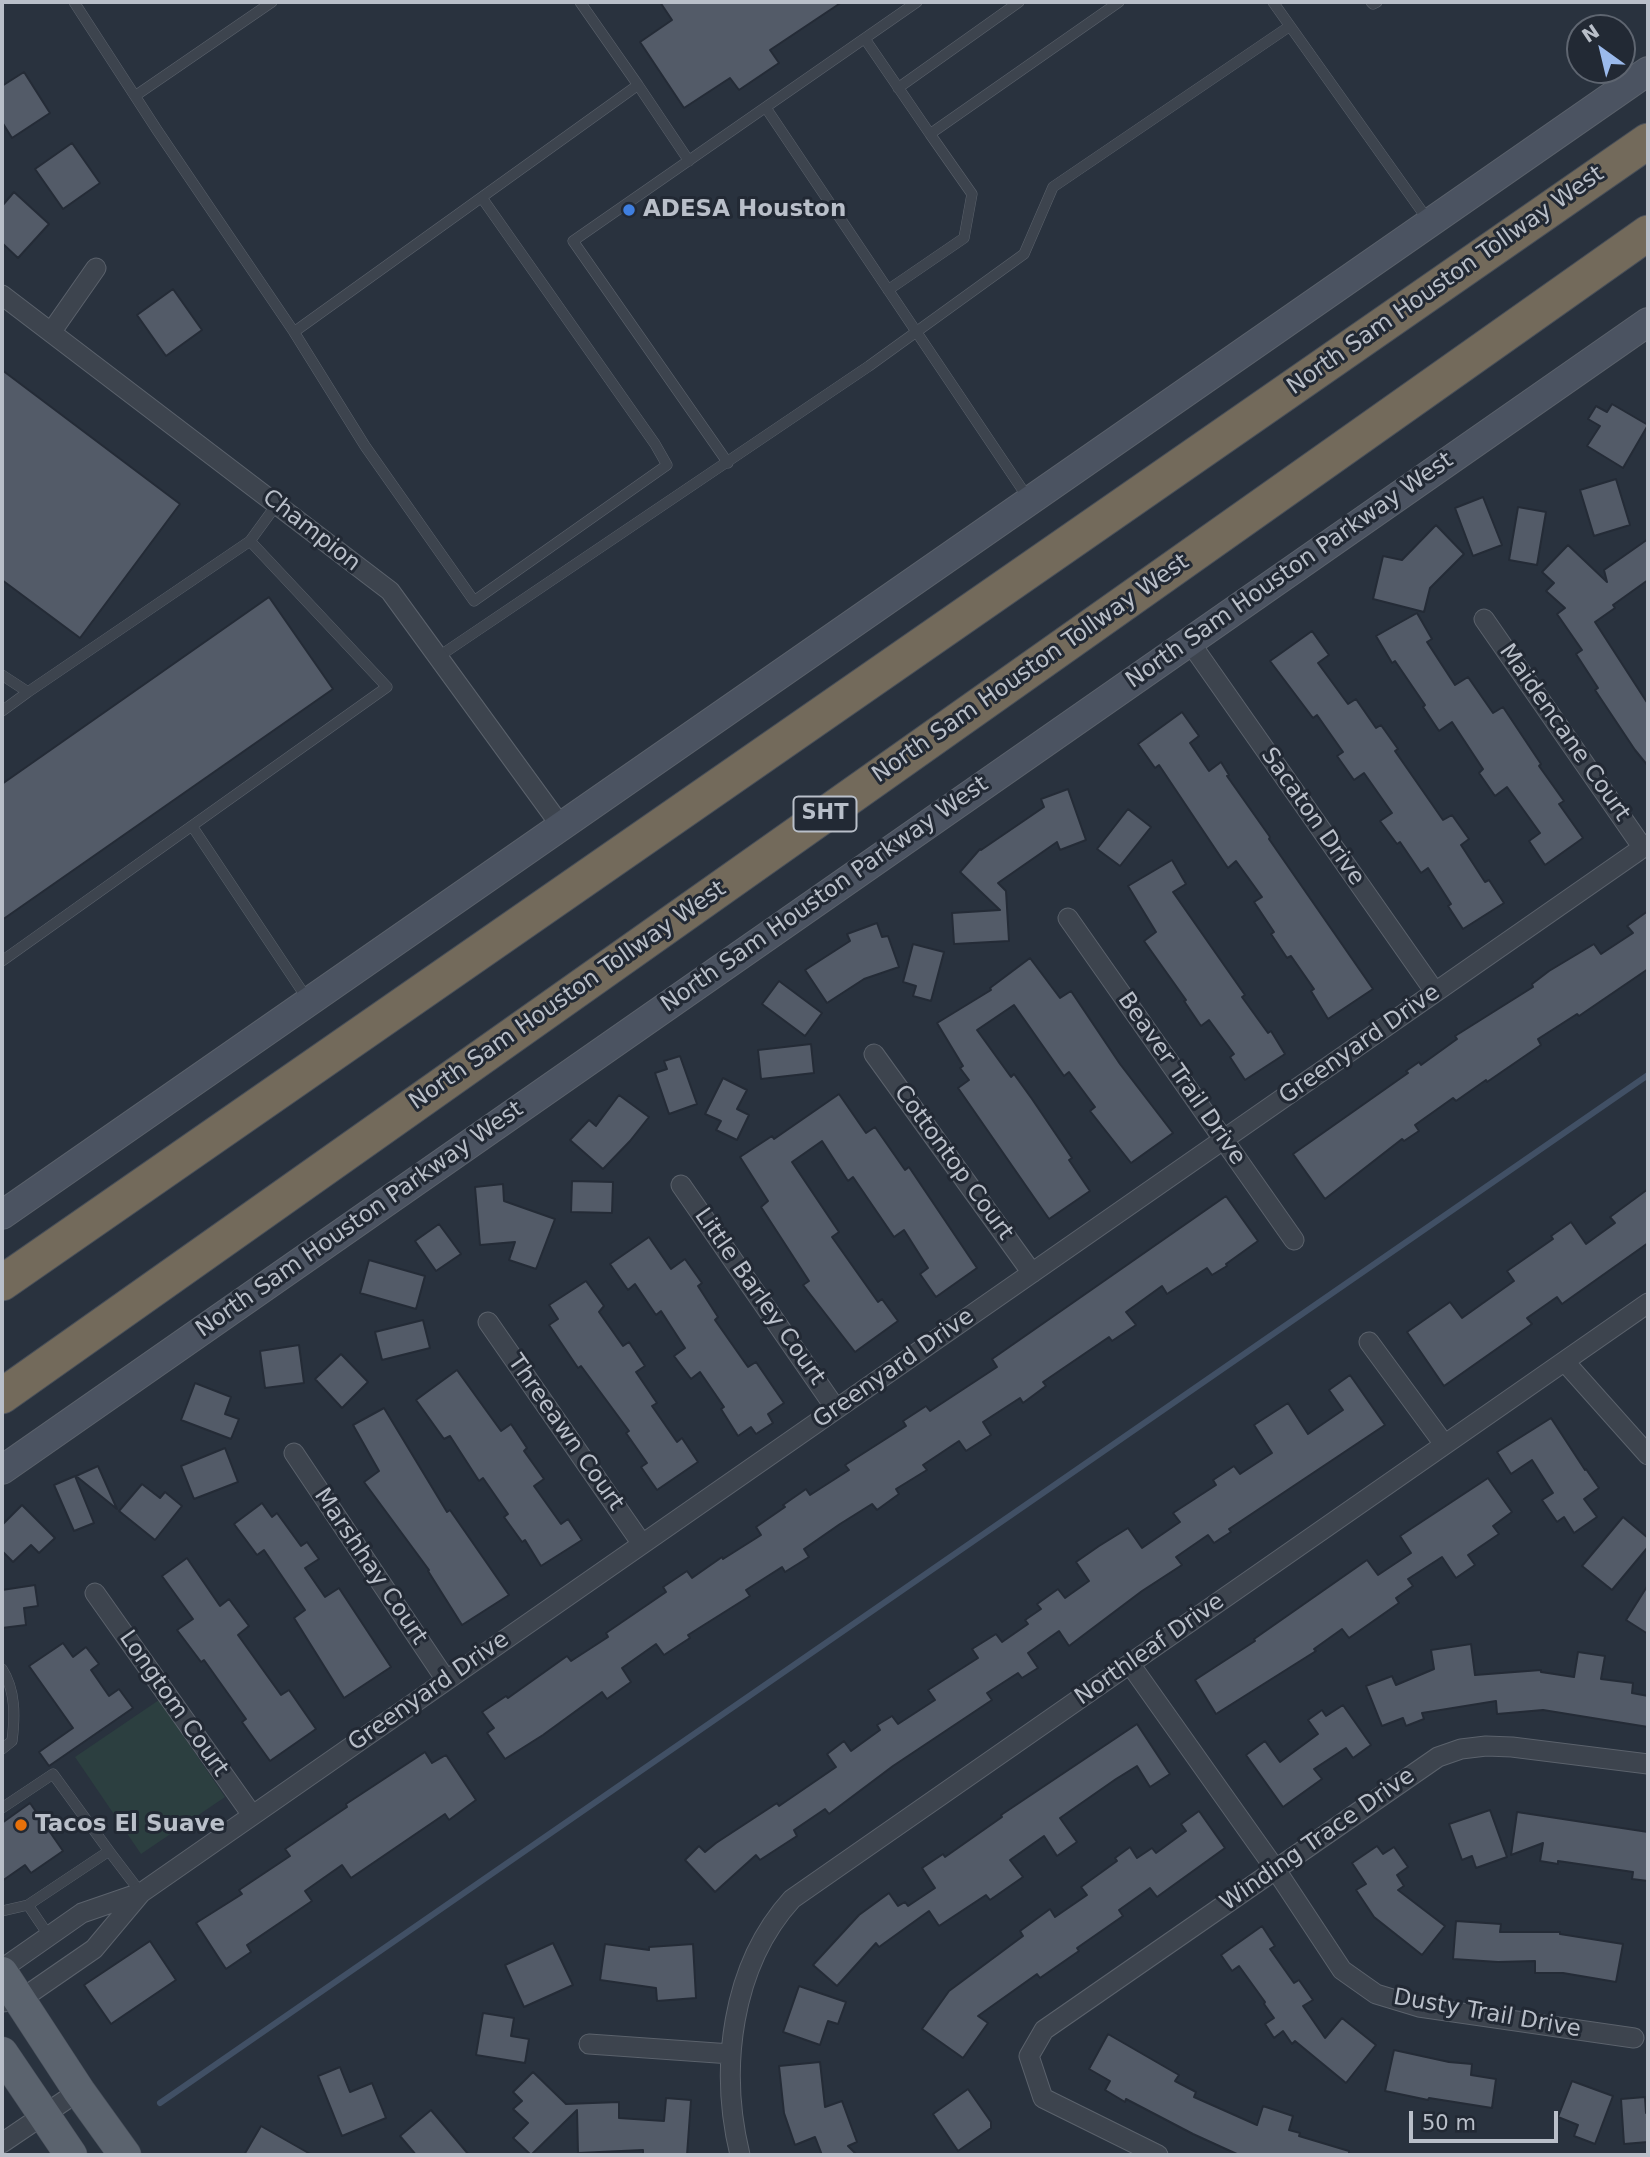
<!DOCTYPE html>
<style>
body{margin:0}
#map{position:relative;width:1650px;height:2157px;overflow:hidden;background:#29323e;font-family:"DejaVu Sans",sans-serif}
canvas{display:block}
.frame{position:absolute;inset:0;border:4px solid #b9bfc9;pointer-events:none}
.north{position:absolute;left:1566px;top:14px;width:70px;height:70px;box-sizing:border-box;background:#222934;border:2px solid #5e6570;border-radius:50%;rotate:326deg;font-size:19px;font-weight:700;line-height:28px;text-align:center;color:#b9bfc9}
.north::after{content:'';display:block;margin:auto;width:24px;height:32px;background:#9bbaec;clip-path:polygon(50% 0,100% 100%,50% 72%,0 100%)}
.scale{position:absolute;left:1409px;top:2111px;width:149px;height:32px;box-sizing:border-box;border:4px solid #b9bfc9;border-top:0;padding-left:9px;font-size:21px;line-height:24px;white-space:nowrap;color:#b9bfc9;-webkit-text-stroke:5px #222934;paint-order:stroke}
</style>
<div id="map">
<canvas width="1650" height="2157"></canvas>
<div class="frame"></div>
<div class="north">N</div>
<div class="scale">50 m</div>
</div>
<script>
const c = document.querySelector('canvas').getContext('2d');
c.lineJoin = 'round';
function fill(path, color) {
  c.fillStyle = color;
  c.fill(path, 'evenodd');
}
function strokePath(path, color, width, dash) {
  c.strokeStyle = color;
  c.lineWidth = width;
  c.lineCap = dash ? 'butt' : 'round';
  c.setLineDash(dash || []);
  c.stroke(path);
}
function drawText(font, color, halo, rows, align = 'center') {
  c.font = font + ' "DejaVu Sans",sans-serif';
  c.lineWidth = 6;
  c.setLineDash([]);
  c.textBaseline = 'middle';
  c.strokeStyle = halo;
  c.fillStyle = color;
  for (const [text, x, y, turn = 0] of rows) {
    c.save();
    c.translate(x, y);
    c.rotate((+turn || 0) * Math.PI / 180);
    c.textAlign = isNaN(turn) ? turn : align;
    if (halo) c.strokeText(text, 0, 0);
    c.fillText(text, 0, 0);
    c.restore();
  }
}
const green = new Path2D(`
 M159,1700l66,97 -84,57 -66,-97z`);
const stream = new Path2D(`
 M160,2103l1488,-1028`);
const building = new Path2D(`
 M660,2h182l-72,48 9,13 -40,27 -9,-12 -46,30 -44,-66 32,-22z
 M24,72l26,41 -38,25 -10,-16v-36z
 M72,143l28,40 -37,26 -28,-40z
 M14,192l35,32 -31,34 -16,-15v-37z
 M173,289l29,41 -36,26 -29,-41z
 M2,370l178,134 -100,134 -78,-58z
 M1612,404l36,21 -25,43 -36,-22 13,-20 -12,-7 8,-13 11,6z
 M1616,479l14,46 -36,11 -14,-46z
 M1483,497l19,48 -29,11 -18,-48z
 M1518,507l28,5 -9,53 -28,-5z
 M1436,525l28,29 -34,34 -6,24 -51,-13 10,-43 19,4z
 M1648,539v41l-35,25 2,3 -20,14 53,82v62l-13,-16 -40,-60 3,-2 -22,-34 6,-4 -25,-36 8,-6 -19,-17 8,-8 -12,-11 26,-27 39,37 -3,-12z
 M269,597l64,92 -331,231v-136z
 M1417,613l15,26 -5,3 28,43 13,-8 25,36 10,-6 38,57 -2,2 25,35 -5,3 24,34 -38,27 -16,-24 11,-8 -33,-46 -12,9 -16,-23 4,-4 -31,-47 -13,9 -16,-24 2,-2 -30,-44 -3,2 -16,-27z
 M1312,631l17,24 -11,8 30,41 8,-5 20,29 5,-3 17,24 -3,2 48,69 9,-5 17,24 -8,6 24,37 4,-2 15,23 -41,26 -15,-23 3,-2 -23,-36 -7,5 -21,-31 -3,2 -17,-23 12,-8 -28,-40 -10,7 -17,-24 6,-4 -26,-37 -4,3 -43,-57z
 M1182,712l17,24 -9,7 19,28 12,-9 8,13 -2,1 43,61 -1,2 104,150 -45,30 -17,-28 3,-2 -23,-33 -4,2 -16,-24 3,-2 -20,-30 8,-5 -26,-36 -8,7 -69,-103 -4,3 -17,-24z
 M1068,789l18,51 -26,10 -3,-8 -59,41 8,8 3,50 -55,3 -2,-31 48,-3 -40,-38 20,-23 1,1 63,-43 -3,-8z
 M1128,809l23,18 -31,39 -23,-17z
 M1172,860l14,24 -13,8 72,103 -3,2 26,36 3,-2 14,23 -40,26 -15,-23 4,-3 -25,-34 -8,6 -17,-25 2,-1 -42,-59 12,-9 -28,-46z
 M1648,911v58l-69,47 -2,-2 -39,25 3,6 -54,37 -1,-2 -30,21 -3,-3 -38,27 4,6 -15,10 -2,-2 -77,60 -32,-45 115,-81 -2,-2 13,-9 2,3 36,-26 -2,-3 78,-49 -1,-3 17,-13 45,-27 7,10 32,-21 -6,-7z
 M877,923l5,14 6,-1 11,31 -35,12 -37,24 -22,-33 45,-29 -3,-7z
 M913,944l31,8 -13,49 -18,-5 3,-10 -13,-4z
 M1030,958l30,40 11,-7 49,73 53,69 -42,30 -41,-52 5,-4 -26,-35 -5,4 -50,-71 -37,25 34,47 3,-3 18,25 40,59 -3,2 21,31 -41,28 -91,-131 11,-8 -9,-12 3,-2 -26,-43 54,-33 -1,-2z
 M779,981l43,32 -17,23 -43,-32z
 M811,1044l3,29 -53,6 -3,-29z
 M680,1056l17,48 -28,10 -14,-41 12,-4 -3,-8z
 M723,1078l24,12 -10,19 12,6 -12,25 -21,-10 5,-9 -16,-7z
 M839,1094l27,39 9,-6 30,43 4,-3 68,101 -41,29 -16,-23 8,-6 -24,-38 -10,7 -41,-60 -5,4 -26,-40 -30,21 47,70 -7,5 46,65 4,-3 16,22 -43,31 -52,-67 6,-4 -48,-74 7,-6 -28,-44 32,-21 2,3z
 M619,1095l30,22 -19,24 -27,28 -33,-29 19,-20 7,6z
 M572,1181l41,1 -1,31 -41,-1z
 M503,1184l1,17 51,18 -19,50 -27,-9 6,-18 -35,3 -5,-58z
 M1648,1189v54l-86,61 -5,-7 -30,21 5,6 -88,62 -37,-54 43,-30 12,16 52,-37 -7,-10 46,-32 -2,-3 20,-14 15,22 29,-21 -5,-6z
 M1226,1196l32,45 -32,23 1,2 -15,9 -5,-7 -40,26 -5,-8 -36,26 10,13 -24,16 -3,-4 -66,45 3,4 -23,17 -3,-5 -37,24 8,13 -25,16 -7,-10 -36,24 4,5 -31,19 3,5 -22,16 -5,-6 -32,20 -36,25 5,8 -24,15 -3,-5 -36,23 4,6 -62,39 2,3 -26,17 -8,-11 -34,24 9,14 -24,17 -5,-7 -59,43 -38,24 -18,-26 7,-5 -12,-16 24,-16 2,2 59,-42 4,5 37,-24 -2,-4 60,-41 -3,-5 24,-16 5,7 30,-21 1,2 38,-24 -5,-8 29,-20 -2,-2 23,-16 4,6 39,-25 -4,-5 61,-39 -3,-5 23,-15 4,5 67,-44 -5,-8z
 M439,1224l22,30 -25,17 -21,-30z
 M649,1237l22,32 14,-10 17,24 -4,3 20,31 -3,3 33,47 8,-5 28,41 -16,11 5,9 -17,11 -5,-7 -13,9 -17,-27 3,-2 -24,-35 -9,7 -17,-23 11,-8 -24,-37 -5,4 -21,-31 -7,6 -18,-26z
 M369,1260l56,16 -9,33 -56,-16z
 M586,1281l18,25 -5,6 24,34 6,-4 16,24 -9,6 21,31 -5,3 25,36 5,-4 16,24 -41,28 -16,-23 6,-4 -21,-30 3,-2 -48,-65 -3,2 -29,-43 9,-6 -9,-14z
 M423,1320l7,28 -48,12 -7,-28z
 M299,1345l5,38 -39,5 -5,-37z
 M341,1354l27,28 -26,26 -27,-29z
 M457,1370l44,61 10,-7 16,24 -3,3 20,28 -10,7 27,38 7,-5 14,21 -41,26 -16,-26 -3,2 -18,-25 4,-3 -25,-36 -4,3 -29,-45 -6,3 -28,-39z
 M1350,1375l35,50 -156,104 2,3 -17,11 -6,-8 -32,22 6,8 -40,26 -73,55 -10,-15 -31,22 10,15 -16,10 -4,-5 -31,20 5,7 -99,66 -64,48 -4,-5 -31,21 3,6 -37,24 -4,-5 -41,37 -30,-32 14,-14 6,6 11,-9 61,-40 2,3 57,-39 -9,-13 17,-13 7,10 29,-21 -3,-5 15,-9 6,8 37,-24 -7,-10 50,-32 -6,-9 24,-15 6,8 26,-18 -3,-4 16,-11 -4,-5 21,-15 7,9 24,-17 -13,-19 23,-16 29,-18 14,20 38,-26 -7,-9 43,-28 -3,-5 21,-14 6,8 32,-21 -18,-28 34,-22 20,31 35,-24 -14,-20z
 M195,1383l36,14 -6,17 14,5 -8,20 -50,-19z
 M384,1408l63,104 3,-2 59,85 -47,30 -34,-54 1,-1 -65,-88 15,-11 -26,-46z
 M1551,1418l34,52 1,-1 13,19 -15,11 13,18 -23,16 -10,-16 -7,5 -15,-22 11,-7 -21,-33 -21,14 -14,-22z
 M225,1448l13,34 -44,17 -13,-33z
 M98,1466l19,43 -41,-33z
 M75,1476l19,47 -20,8 -20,-46z
 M1488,1478l24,34 -19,14 6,8 -31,21 7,10 -19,13 -14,-21 -34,22 5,7 -17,12 3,5 -37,26 -13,9 -7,-9 -28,20 2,2 -100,63 -21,-34 60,-39 -1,-2 113,-79 11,15 33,-22 -11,-17z
 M142,1484l18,14 5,-6 17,14 -27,34 -36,-29z
 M262,1503l10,14 5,-4 24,33 6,-4 12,17 -14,9 20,29 14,-9 52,79 -47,31 -50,-80 11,-8 -41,-60 -7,5 -23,-31z
 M22,1505l33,33 -16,15 -8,-8 -18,17 -11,-11v-26z
 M1623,1517l25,21v9l-36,43 -30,-24z
 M187,1558l33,48 9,-7 20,27 -11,9 43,60 8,-5 27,39 -46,32 -28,-39 4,-3 -42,-59 -3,2 -24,-32 16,-11 -31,-43z
 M35,1585l3,21 -14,2 2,17 -24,3v-38z
 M1648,1585v49l-22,-14z
 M63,1643l10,14 13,-10 13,17 -8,6 18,26 10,-7 14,19 -84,58 -10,-14 34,-24 -44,-62z
 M1471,1644l4,31 66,-5v2l33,5 4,-25 27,4 -4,23 32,4 -1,10 16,3v31l-105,-17 -46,4 -1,-13 -74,12 2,6 -18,7 -3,-8 -21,8 -16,-40 26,-10 4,9 38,-16 -3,-19z
 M1343,1705l28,40 -18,13 -7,-10 -32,21 8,10 -39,28 -37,-52 19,-14 15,21 38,-28 -10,-14 14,-10 4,6z
 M1137,1724l33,50 -20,13 -13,-21 -21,13 -56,39 17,24 -20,14 -13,-20 -34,24 13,17 -33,23 -4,-5 -47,31 -10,-15 -50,36 -3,-4 -39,43 -24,-21 46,-50 30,-22 9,13 7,-4 3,4 27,-18 -13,-20 21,-14 2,3 57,-40 -1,-2z
 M425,1752l7,11 14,-8 30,45 -27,20 -4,-6 -94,64 -9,-13 -37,26 7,10 -65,44 4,7 -25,17 -30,-46 46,-29 -3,-4 51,-34 -5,-7 62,-42 -1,-3z
 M30,1803l33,48 -32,22 -6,-8 -23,16v-58z
 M1490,1810l17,47 -31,11 -4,-12 -10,4 -13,-36z
 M1199,1811l26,37 -68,49 -7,-9 -31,22 4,6 -46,32 2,3 -39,27 -3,-4 -59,42 10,7 -25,35 -41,-29 27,-38 74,-55 -3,-5 30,-22 5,8 32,-22 -6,-8 36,-26 -2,-3 15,-11 7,11 15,-10 4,5 30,-22 -5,-7z
 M1517,1812l131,20v49l-16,-2 1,-7 -75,-11v3l-18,-3 3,-18 -32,12z
 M1377,1846l6,8 11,-7 14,20 -11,8 7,11 -6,4 47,36 -23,29 -48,-38 -18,-27 10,-6 -14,-21z
 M1456,1921l45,3 -1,8h60v2l63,10 -7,38 -53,-9h-28v-12l-37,1 -45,-3z
 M1262,1926l13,20 -5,3 24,34 5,-3 14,20 -10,6 22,32 17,-20 34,27 -30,38 -51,-42 -3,3 -9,-13 -9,7 -9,-14 9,-6 -10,-14 1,-2 -26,-36 -7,5 -11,-16z
 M150,1941l26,39 -65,44 -27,-39z
 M553,1943l20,42 -49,22 -19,-42z
 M605,1944l44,6v-3l44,-3 3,54 -39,3 -1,-13 -56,-8z
 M799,1986l47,16 -8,22 -10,-3 -8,24 -37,-13z
 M483,2013l31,5 -3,18 18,3 -4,24 -49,-8z
 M1108,2034l71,41 -4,6 21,11 -2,5 63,28 6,-19 30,10 -4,14 11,3 -1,3 50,15v4h-110l-46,-21 -67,-35 -1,3 -20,-12 5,-9 -21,-12z
 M1394,2050l55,12 23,2 -1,11 25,4 -4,29 -63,-10 -1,2 -43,-9z
 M820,2062l5,45 17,-6 15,41 -9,4 9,9h-35l-7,-18 -20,8 -11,-32 -5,-47z
 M340,2067l10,25 22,-9 14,35 -44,18 -24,-60z
 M533,2072l33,32 53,-2v16l45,3 2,-23 25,2 -4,55h-44v-5l-65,3 -1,-43 -46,45 -18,-17 15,-15 -15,-14 9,-8 -9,-9z
 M1572,2081l41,15 -18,48 -21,-8 4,-11 -20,-8z
 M968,2089l23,33v6l-33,23 -25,-37z
 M1645,2097l1,16 2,-1v30l-24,2 -3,-45z
 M431,2110l38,45h-53l-16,-19z
 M261,2126l51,29h-68z`);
const service = new Path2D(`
 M74,2l83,128 137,202 344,-247 51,76
 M580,2l58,83
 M1273,2l17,24
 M1371,2l2,2 4,-2
 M865,39l65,95 189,-132
 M898,88l121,-86
 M135,96l137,-94
 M766,108l262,390
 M888,290l76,-52 8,-44 -42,-60
 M294,332l71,114 109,155 193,-136 -12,-21 -173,-246
 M728,463l-155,-222 344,-239
 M438,657l431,-291 155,-112 29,-67 237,-161 138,194
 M2,675l26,17 -26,19
 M28,692l222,-151 27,-37
 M192,826l116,174
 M2,961l385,-274 -137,-146
 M2,1669c14,22 13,48 10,72l-10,8
 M2,1808l51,-34 56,77
 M2,1911l26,-6
 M49,1936l-21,-31 81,-54 32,42`);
const minor = new Path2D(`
 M2,295l388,296 171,235
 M52,331l44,-63
 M1484,619l159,229
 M1189,641l246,351
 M1068,918l226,322
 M874,1054l158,219
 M681,1185l155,224
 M488,1322l154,222
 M1369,1342l75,102
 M1565,1362l83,93
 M294,1453l152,227
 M95,1593l157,222
 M1130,1664l146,206 66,100 34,24 43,13 215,31
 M2,1969l80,-56 58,-20
 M2,2002l18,-2 74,-51 47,-56 1507,-1049
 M589,2044l142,10
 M2,2143l77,-52
 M740,2155c-21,-86 -9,-189 52,-256l856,-596
 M1158,2155l-115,-57 -14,-42 15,-26 394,-273 23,-8 25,-3 26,1 136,17`);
const secondary = new Path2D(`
 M2,1215l1646,-1144
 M2,1470l1646,-1148`);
const primary = new Path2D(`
 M2,1973l77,118 46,64
 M2,2053l69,102`);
const motorway = new Path2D(`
 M2,1283l1646,-1142
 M2,1396l1646,-1163`);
const markers = [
 [629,210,7,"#3f7fe0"],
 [21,1825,7,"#e8710a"]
];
const shields = [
 [825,814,63]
];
const shieldNames = [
 ["SHT",825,814]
];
const poiNames = [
 ["ADESA Houston",643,210],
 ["Tacos El Suave",35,1825]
];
const streetNames = [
 ["North Sam Houston Tollway West",1446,281,-35],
 ["Champion",311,531,38],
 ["North Sam Houston Parkway West",1290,571,-35],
 ["North Sam Houston Tollway West",1031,669,-35],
 ["Maidencane Court",1564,733,55],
 ["Sacaton Drive",1312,817,55],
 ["North Sam Houston Parkway West",825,895,-35],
 ["North Sam Houston Tollway West",568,996,-35],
 ["Greenyard Drive",1360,1045,-35],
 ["Beaver Trail Drive",1181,1079,55],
 ["Cottontop Court",953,1163,54],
 ["North Sam Houston Parkway West",360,1220,-35],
 ["Little Barley Court",759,1297,55],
 ["Greenyard Drive",894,1369,-35],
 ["Threeawn Court",565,1433,55],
 ["Marshhay Court",370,1567,56],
 ["Northleaf Drive",1150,1650,-35],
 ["Greenyard Drive",429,1692,-35],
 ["Longtom Court",173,1704,55],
 ["Winding Trace Drive",1318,1840,-35],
 ["Dusty Trail Drive",1487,2014,10]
];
fill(green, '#2c3f40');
strokePath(stream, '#415065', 6);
fill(building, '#535b68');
strokePath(building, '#242b36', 2);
strokePath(service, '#5b626c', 11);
strokePath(minor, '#5b626c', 21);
strokePath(secondary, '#5b626c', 30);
strokePath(primary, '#464d58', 33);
strokePath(motorway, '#484f59', 37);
strokePath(service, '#3d444e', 10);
strokePath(minor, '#3d444e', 19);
strokePath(secondary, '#4b5361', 28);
strokePath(primary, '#5b636e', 32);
strokePath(motorway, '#736a5b', 35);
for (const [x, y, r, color] of markers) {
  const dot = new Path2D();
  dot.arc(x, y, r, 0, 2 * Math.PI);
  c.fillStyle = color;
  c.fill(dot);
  strokePath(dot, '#222934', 2.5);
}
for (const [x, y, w] of shields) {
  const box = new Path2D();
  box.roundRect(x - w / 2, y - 17.5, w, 35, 5);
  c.fillStyle = '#222934';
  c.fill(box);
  strokePath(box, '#b9bfc9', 2);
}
drawText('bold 21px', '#b9bfc9', null, shieldNames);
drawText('bold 23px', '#b9bfc9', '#222934', poiNames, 'left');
drawText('23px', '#b9bfc9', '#222934', streetNames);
</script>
